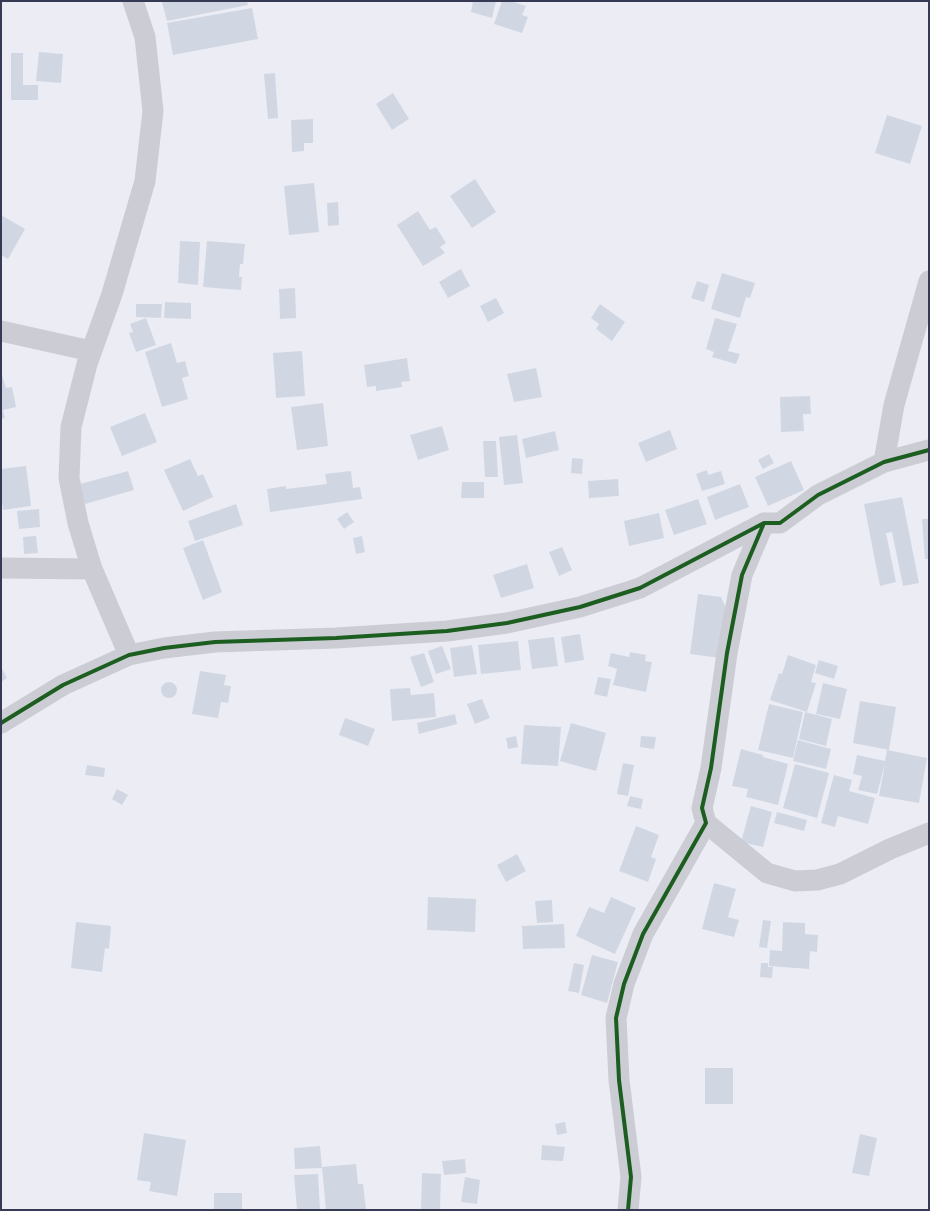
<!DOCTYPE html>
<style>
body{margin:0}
#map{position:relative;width:930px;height:1211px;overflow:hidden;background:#ecedf4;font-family:Inter,sans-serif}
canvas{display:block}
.frame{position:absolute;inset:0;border:2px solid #373a55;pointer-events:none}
</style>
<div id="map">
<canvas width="930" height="1211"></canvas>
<div class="frame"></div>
</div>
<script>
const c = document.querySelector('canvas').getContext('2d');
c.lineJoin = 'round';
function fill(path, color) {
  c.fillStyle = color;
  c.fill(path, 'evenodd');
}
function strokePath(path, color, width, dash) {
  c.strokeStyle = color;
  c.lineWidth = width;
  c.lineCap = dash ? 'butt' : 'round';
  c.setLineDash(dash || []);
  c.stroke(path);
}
const building = new Path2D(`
 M168,1h79l1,4 -81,16 -5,-19z
 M473,1h23l-4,17 -21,-6z
 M502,1h9l15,5 -4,9 6,2 -6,16 -28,-9z
 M252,8l6,31 -85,16 -6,-32z
 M39,52l24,2 -2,29 -25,-2z
 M11,53h12v32h15v15h-27z
 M275,73l3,45 -10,1 -4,-45z
 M393,93l16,26 -17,11 -16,-26z
 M887,115l35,11 -12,38 -35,-11z
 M313,119v24h-9v8l-12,1 -1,-32z
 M475,179l21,33 -24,16 -22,-32z
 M314,183l5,49 -30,3 -5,-49z
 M338,202l1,23 -11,1 -1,-23z
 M418,211l12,19 6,-3 10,16 -6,4 5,6 -22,13 -26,-41z
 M1,215l24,14 -17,30 -7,-4z
 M180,241l20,1 -2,43 -20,-2z
 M207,241l38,3 -2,20h-3l-1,13h3l-1,13 -38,-3z
 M461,269l9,17 -22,12 -9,-16z
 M722,273l33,10 -5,15 -4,-1 -6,21 -29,-9z
 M697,281l12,4 -5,17 -13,-4z
 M295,288l1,30 -16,1 -1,-30z
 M496,298l8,15 -16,9 -8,-16z
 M165,302l26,1v16l-27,-1z
 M136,304h26l-1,14 -25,-1z
 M600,304l25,18 -13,19 -16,-12 3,-5 -8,-6z
 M146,318l10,27 -20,7 -7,-19 4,-1 -3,-8z
 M715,318l22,6 -9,27 12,3 -4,10 -24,-7 2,-5 -8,-3z
 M171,343l6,20 8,-2 4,15 -7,2 6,21 -26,8 -17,-55z
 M302,351l3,45 -29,2 -3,-45z
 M407,358l3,23 -9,1 1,5 -26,4v-5l-9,1 -3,-22z
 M536,368l6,29 -28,5 -7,-28z
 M1,371l5,17 6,-1 4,20 -13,3 2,8 -4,1z
 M810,396l1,18h-8l1,17 -23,1 -1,-35z
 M323,403l5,43 -31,4 -6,-43z
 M145,413l12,29 -35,14 -12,-29z
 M442,426l7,24 -31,10 -8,-25z
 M670,430l7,19 -31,13 -8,-19z
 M555,431l4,19 -33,8 -4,-19z
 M517,435l6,48 -19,2 -5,-48z
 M483,441h13l2,36h-13z
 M769,454l5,9 -11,6 -5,-9z
 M572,458l11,1 -1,15 -11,-1z
 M190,459l8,17 5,-2 10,23 -30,14 -19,-41z
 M791,461l13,29 -36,16 -13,-29z
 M26,466l5,40 -28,4 -2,-17v-24z
 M707,470l1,5 13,-4 4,13 -23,7 -6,-17z
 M128,471l6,19 -49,14 -5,-20z
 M351,471l2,17 7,-1 2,12 -92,13 -3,-23 19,-3v3l41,-5 -2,-10z
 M618,479l1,17 -30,2 -1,-17z
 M462,482h22v16h-23z
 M740,484l9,23 -34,13 -8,-23z
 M902,497l17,86 -16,3 -11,-54 -6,1 10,49 -16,4 -16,-82z
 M698,499l9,25 -33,11 -9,-25z
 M236,504l7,21 -48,16 -7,-20z
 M39,509l1,18 -21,2 -2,-18z
 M347,512l7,10 -10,7 -7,-10z
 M659,513l5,25 -35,8 -5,-25z
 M922,519h7v40h-4z
 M36,536l2,17 -14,1 -1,-17z
 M362,536l3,16 -9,2 -3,-16z
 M203,540l19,52 -19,8 -20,-52z
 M562,547l10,23 -13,6 -10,-24z
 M527,564l7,24 -33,10 -8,-23z
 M698,594l23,3 6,13 -7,48 -30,-4z
 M580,634l4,26 -19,3 -4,-26z
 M554,637l4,29 -26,3 -4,-29z
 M518,641l3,29 -40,4 -3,-29z
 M472,645l5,29 -23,3 -4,-29z
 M442,646l9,23 -15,5 -8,-23z
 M630,652l16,3 -1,6 7,1 -6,30 -33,-7 4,-16 -9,-3 3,-13 18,4z
 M424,653l10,29 -13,5 -11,-30z
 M788,655l28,10 -5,17 5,1 -9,29 -37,-12 9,-27 3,1z
 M819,660l19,6 -4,13 -19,-6z
 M1,667l6,11 -6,4z
 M200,671l26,4 -2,10 7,1 -3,17 -7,-1 -3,16 -26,-4z
 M598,677l13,2 -4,18 -13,-3z
 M161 690a8 8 0 1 1 16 0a8 8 0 1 1-16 0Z
 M823,683l24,6 -7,30 -24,-5z
 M410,688l1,7 23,-2 2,24 -44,4 -2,-32z
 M482,699l8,19 -15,6 -8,-20z
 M860,701l36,6 -7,43 -36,-7z
 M769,704l34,8 -10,46 -35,-8z
 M805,712l27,7 -6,27 -27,-7z
 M455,714l2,10 -38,10 -2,-11z
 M345,718l30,11 -7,17 -29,-11z
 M571,723l35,10 -10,38 -36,-10z
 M524,725l37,2 -3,39 -37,-2z
 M516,736l2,11 -10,2 -2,-11z
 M641,736l15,1 -2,12 -14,-2z
 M798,740l33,9 -5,20 -33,-8z
 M741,749l22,6v2l25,7 -10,41 -32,-8 2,-8 -16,-3z
 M887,750l40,8 -8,45 -40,-7 6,-33 -8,31 -19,-4 4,-14 -9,-2 4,-19 28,6z
 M623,763l11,2 -6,31 -11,-2z
 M795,764l34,9 -12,45 -34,-10z
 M87,765l18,3 -1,9 -19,-2z
 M834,775l18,5 -3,11 26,7 -7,26 -30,-8 -3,11 -14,-4z
 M117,789l11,6 -6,10 -10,-6z
 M630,796l13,3 -2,10 -14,-3z
 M751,806l21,6 -9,35 -22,-5z
 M777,812l30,8 -3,11 -30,-8z
 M636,826l23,9 -8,22 5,2 -8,23 -29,-11z
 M517,854l9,17 -20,11 -9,-17z
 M714,883l22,6 -8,28 11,3 -5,17 -32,-8z
 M428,897l48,2 -1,33 -48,-2z
 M611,897l25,11 -21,46 -39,-18 13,-29 15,6z
 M552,900l1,22 -16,1 -2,-22z
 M763,920l8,1 -4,27 -8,-1z
 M76,922l35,4 -2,23 -4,-1 -3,24 -31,-4z
 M783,922l22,1v11l13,1 -1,17 -7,-1 -1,18 -40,-3 1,-16 12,1z
 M564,924l1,24 -42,1 -1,-23z
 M592,955l26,7 -11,41 -26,-8z
 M574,963l10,2 -5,28 -11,-2z
 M761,963h7v4h5l-1,11 -12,-1z
 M705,1068h28v36h-28z
 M565,1122l2,11 -10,2 -2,-11z
 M144,1133l42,7 -9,56 -28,-5 2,-9 -14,-2z
 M860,1134l17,4 -8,38 -17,-3z
 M542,1145l23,2 -2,14 -22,-1z
 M320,1146l2,22 -27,1 -1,-21z
 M465,1159l1,14 -22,2 -2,-14z
 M356,1164l2,20h5l3,26h-40l-4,-43z
 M422,1173l19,1 -1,36h-19z
 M318,1174l2,36h-23l-3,-35z
 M465,1177l15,3 -3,24 -16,-2z
 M214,1193h28v17h-28z`);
const minor = new Path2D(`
 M1,331l90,20
 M884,462l10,-57 35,-124
 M1,568l91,1
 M129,655l-37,-86 -14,-46 -9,-45 2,-51 16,-63 25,-70 33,-113 8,-70 -8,-74 -12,-36
 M1,723l62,-38 66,-30 35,-7 51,-6 121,-4 111,-7 60,-8 73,-16 60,-19 124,-65
 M706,823l61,50 28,8 22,-1 23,-6 50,-25 39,-16
 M628,1210l3,-33 -12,-97 -3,-62 8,-34 19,-50 63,-111 -4,-15 9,-40 16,-115 15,-78 22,-52h16l38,-28 66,-33 45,-12`);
const cycleway = new Path2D(`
 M1,723l62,-38 66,-30 35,-7 51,-6 121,-4 111,-7 60,-8 73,-16 60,-19 124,-65
 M628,1210l3,-33 -12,-97 -3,-62 8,-34 19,-50 63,-111 -4,-15 9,-40 16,-115 15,-78 22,-52h16l38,-28 66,-33 45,-12`);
fill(building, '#d0d7e3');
strokePath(minor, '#ccccd4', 21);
strokePath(cycleway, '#1b5e20', 4);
</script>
